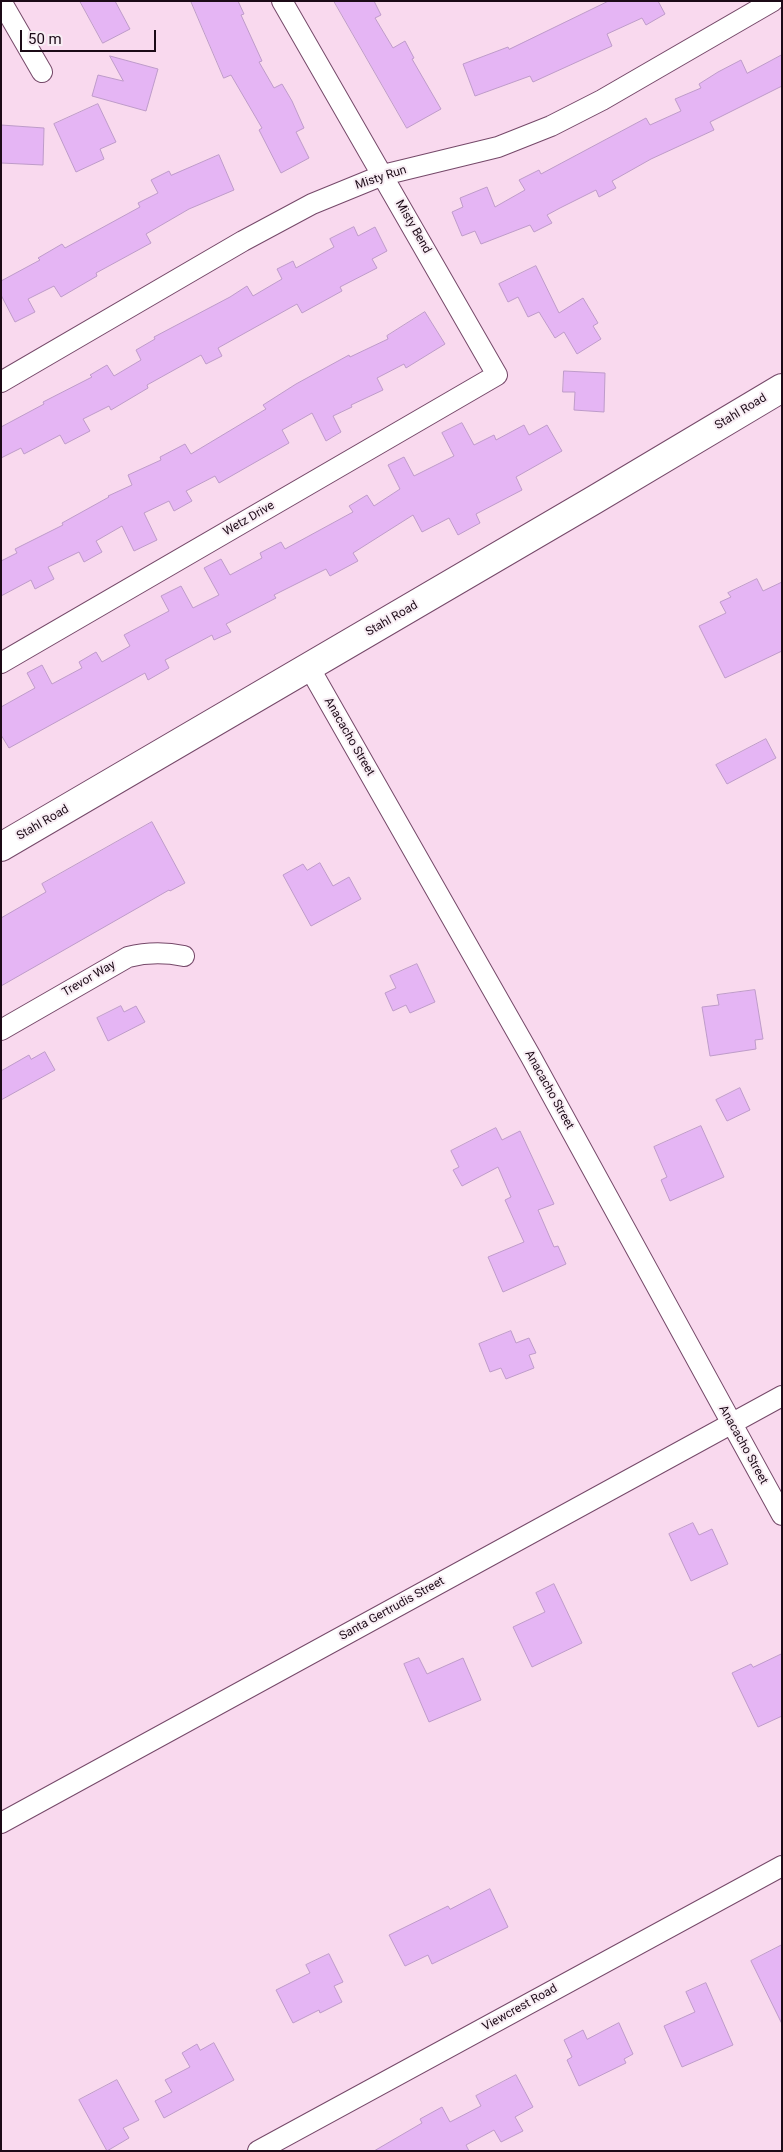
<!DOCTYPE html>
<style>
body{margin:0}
#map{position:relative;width:783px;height:2152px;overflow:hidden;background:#f9d9ee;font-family:Roboto,sans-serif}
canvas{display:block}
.frame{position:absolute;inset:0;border:2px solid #1c0a17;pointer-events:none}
.scale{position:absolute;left:20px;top:30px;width:136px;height:22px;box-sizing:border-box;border:2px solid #1c0a17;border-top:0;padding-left:6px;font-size:15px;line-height:18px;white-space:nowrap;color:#1c0a17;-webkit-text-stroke:4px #f8edf4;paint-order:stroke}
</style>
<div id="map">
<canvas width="783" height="2152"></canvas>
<div class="frame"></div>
<div class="scale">50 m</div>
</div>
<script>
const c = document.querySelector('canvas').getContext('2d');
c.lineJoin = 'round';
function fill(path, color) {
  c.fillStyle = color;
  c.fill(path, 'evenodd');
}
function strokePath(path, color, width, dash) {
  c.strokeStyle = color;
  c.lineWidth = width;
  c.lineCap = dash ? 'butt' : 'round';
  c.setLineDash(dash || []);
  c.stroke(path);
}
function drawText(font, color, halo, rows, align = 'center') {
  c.font = font + ' Roboto,sans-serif';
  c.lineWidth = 4;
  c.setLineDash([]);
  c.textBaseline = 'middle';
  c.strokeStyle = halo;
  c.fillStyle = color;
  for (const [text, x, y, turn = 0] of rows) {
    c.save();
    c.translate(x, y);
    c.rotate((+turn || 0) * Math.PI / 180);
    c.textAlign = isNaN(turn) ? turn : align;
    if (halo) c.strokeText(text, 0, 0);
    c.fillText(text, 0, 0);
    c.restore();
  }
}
const building = new Path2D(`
 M80,1h35l15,28 -27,14z
 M191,1h47l6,13 -3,1 21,46 -3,1 15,26 8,-4 10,17 12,27 -8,4 13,26 -28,15 -22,-43 3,-2 -31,-53 -7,3z
 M334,1h40l7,14 -6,3 18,30 12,-7 9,17 -2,1 29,50 -34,19z
 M609,1h49l7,13 -19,11 -4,-7 -35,16 5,12 -79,36 -3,-6 -55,20 -12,-32 45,-17 1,2z
 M782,55v31l-72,36 4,8 -63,29 -39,22 4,7 -17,9 -3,-7 -36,18 -13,7 5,8 -18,9 -4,-7 -49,19 -6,-13 -13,5 -10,-24 11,-5 -3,-9 27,-11 8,20 30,-17 -6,-10 20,-10 2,4 105,-56 4,7 31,-14 -6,-12 26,-11 -2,-4 19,-12 23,-12 6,13z
 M110,56l48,13 -12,42 -54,-15 6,-21 25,6z
 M98,104l18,38 -16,7 4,10 -28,13 -22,-48z
 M1,125l43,3 -1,37 -42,-2z
 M219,155l15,35 -45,19 -43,25 5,9 -55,30 1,3 -36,21 -7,-11 -26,13 7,13 -20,10 -14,-27v-14l39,-21 -2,-2 24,-14 3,4 75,-41 -2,-4 20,-10 -7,-13 18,-9 2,4z
 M354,227l4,9 17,-9 12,24 -15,8 5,9 -37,19 2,4 -40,22 -5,-9 -79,44 4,8 -16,8 -5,-9 -54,30 1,3 -37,22 -2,-4 -26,13 7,12 -25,13 -5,-9 -36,19 -3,-6 -20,10v-31l43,-23 -1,-2 49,-25 -2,-2 17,-10 7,11 27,-16 -5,-10 19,-11 -1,-2 76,-40 17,-11 6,10 29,-17 -5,-10 16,-8 3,7 38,-21 -4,-8z
 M536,266l23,47 24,-15 15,25 -5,3 8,13 -24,15 -13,-22 -9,6 -16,-26 -11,5 -10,-20 -10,5 -9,-18z
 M425,312l20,32 -39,24 -2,-4 -27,14 6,12 -32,15 1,2 -19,9 8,16 -15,9 -14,-28 -30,17 7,13 -70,40 -4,-7 -29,15 6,10 -18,10 -5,-10 -25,12 13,27 -23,11 -12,-25 -26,15 6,11 -18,10 -5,-10 -31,15 6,12 -19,10 -4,-9 -30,16v-35l16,-8 -2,-4 48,-24 -1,-2 47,-26 -1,-1 24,-11 -4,-10 33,-15 -1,-3 25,-13 6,10 75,-45 -3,-4 33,-21 53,-29 1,2 38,-18 -1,-3z
 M564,371l41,2 -1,39 -30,-2 1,-18h-12z
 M462,423l12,22 20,-10 2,5 28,-15 5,10 18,-10 15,26 -46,26 6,13 -46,24 4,9 -22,12 -9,-17 -27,14 -9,-17 -60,38 5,8 -28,15 -4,-7 -52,26 2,3 -50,26 5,8 -17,8 -2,-5 -47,25 4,8 -21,12 -3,-7 -136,75 -8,-13v-28l34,-19 -8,-15 15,-8 10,19 30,-16 -3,-6 17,-10 6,10 28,-16 -6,-11 45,-24 -8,-15 20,-10 12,22 26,-13 -15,-27 17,-9 9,16 32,-17 -2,-5 21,-11 4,7 68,-37 -4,-6 18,-11 7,11 26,-17 -12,-24 16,-8 10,19 40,-20 -12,-23z
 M757,579l6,12 19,-9v69l-57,27 -26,-52 27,-13 -6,-11 11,-5 -3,-4z
 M766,739l10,19 -49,26 -11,-19z
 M152,822l33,61 -15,8 -1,-1 -168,96v-68l45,-26 -4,-8z
 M320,863l13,23 16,-9 12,22 -50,27 -28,-51 20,-11 4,6z
 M417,964l18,38 -25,11 -4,-8 -13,6 -8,-18 11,-5 -6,-12z
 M755,990l8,49 -8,1 1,9 -46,7 -8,-49 17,-2 -2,-10z
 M121,1006l3,6 12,-6 9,16 -37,19 -11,-23z
 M45,1052l10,18 -54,30v-29l28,-16 2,4z
 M740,1088l10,22 -23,11 -11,-21z
 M701,1126l23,51 -54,24 -9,-21 6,-3 -13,-30z
 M496,1128l6,12 18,-9 34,73 -16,6 16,37 4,-1 8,18 -63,28 -15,-35 36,-15 -19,-42 6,-3 -13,-30 -36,19 -9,-16 6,-3 -8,-16z
 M511,1331l5,12 13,-5 7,15 -7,2 5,13 -28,11 -5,-11 -11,4 -11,-28z
 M693,1523l6,12 13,-6 16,35 -37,17 -22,-47z
 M554,1584l28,59 -50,24 -19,-40 32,-15 -9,-19z
 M782,1654v62l-24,11 -26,-54 19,-9 2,3z
 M419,1658l8,16 36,-16 18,42 -52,22 -25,-58z
 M490,1889l18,38 -76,37 -4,-9 -23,11 -16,-31 59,-29 2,3z
 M782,1945v79l-31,-63z
 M329,1954l14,28 -9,4 8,16 -22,11 -1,-3 -26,13 -17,-33 34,-17 -4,-8z
 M706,1983l27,62 -51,22 -18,-41 31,-14 -9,-20z
 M619,2023l14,31 -9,5 2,4 -47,23 -12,-26 5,-3 -8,-17 19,-10 4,9z
 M214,2043l20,37 -70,38 -9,-17 17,-9 -7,-12 25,-13 -8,-14 15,-9 3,6z
 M516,2075l17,32 -18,10 8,14 -22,11 -7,-12 -28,15 3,6h-95l48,-28 -2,-4 22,-12 8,15 31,-16 -5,-10z
 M117,2080l22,40 -16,8 6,10 -22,13 -28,-51z`);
const street = new Path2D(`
 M1,1l41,71
 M1,382l242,-141 69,-37 71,-29 115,-28 53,-21 51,-26 171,-99
 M1,663l496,-288 -215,-374
 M309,667l222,390 251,458
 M1,1030l127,-73c20,-5 36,-5 56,-1
 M1,1823l781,-427
 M258,2151l524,-285`);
const secondary = new Path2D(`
 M1,847l593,-347 188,-112`);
const streetNames = [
 ["Misty Run",381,178,-18],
 ["Misty Bend",413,227,60],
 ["Stahl Road",741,412,-31],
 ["Wetz Drive",249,519,-30],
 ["Stahl Road",392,619,-30],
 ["Anacacho Street",349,737,60],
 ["Stahl Road",43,823,-30],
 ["Trevor Way",89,979,-30],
 ["Anacacho Street",549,1090,61],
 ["Anacacho Street",743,1445,61],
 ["Santa Gertrudis Street",392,1609,-29],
 ["Viewcrest Road",520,2008,-29]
];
fill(building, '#e5b5f4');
strokePath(building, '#be9bc9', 1);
strokePath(street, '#754969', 22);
strokePath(secondary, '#754969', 30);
strokePath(street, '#fff', 20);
strokePath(secondary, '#fff', 28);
drawText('12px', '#1c0a17', '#f8edf4', streetNames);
</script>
